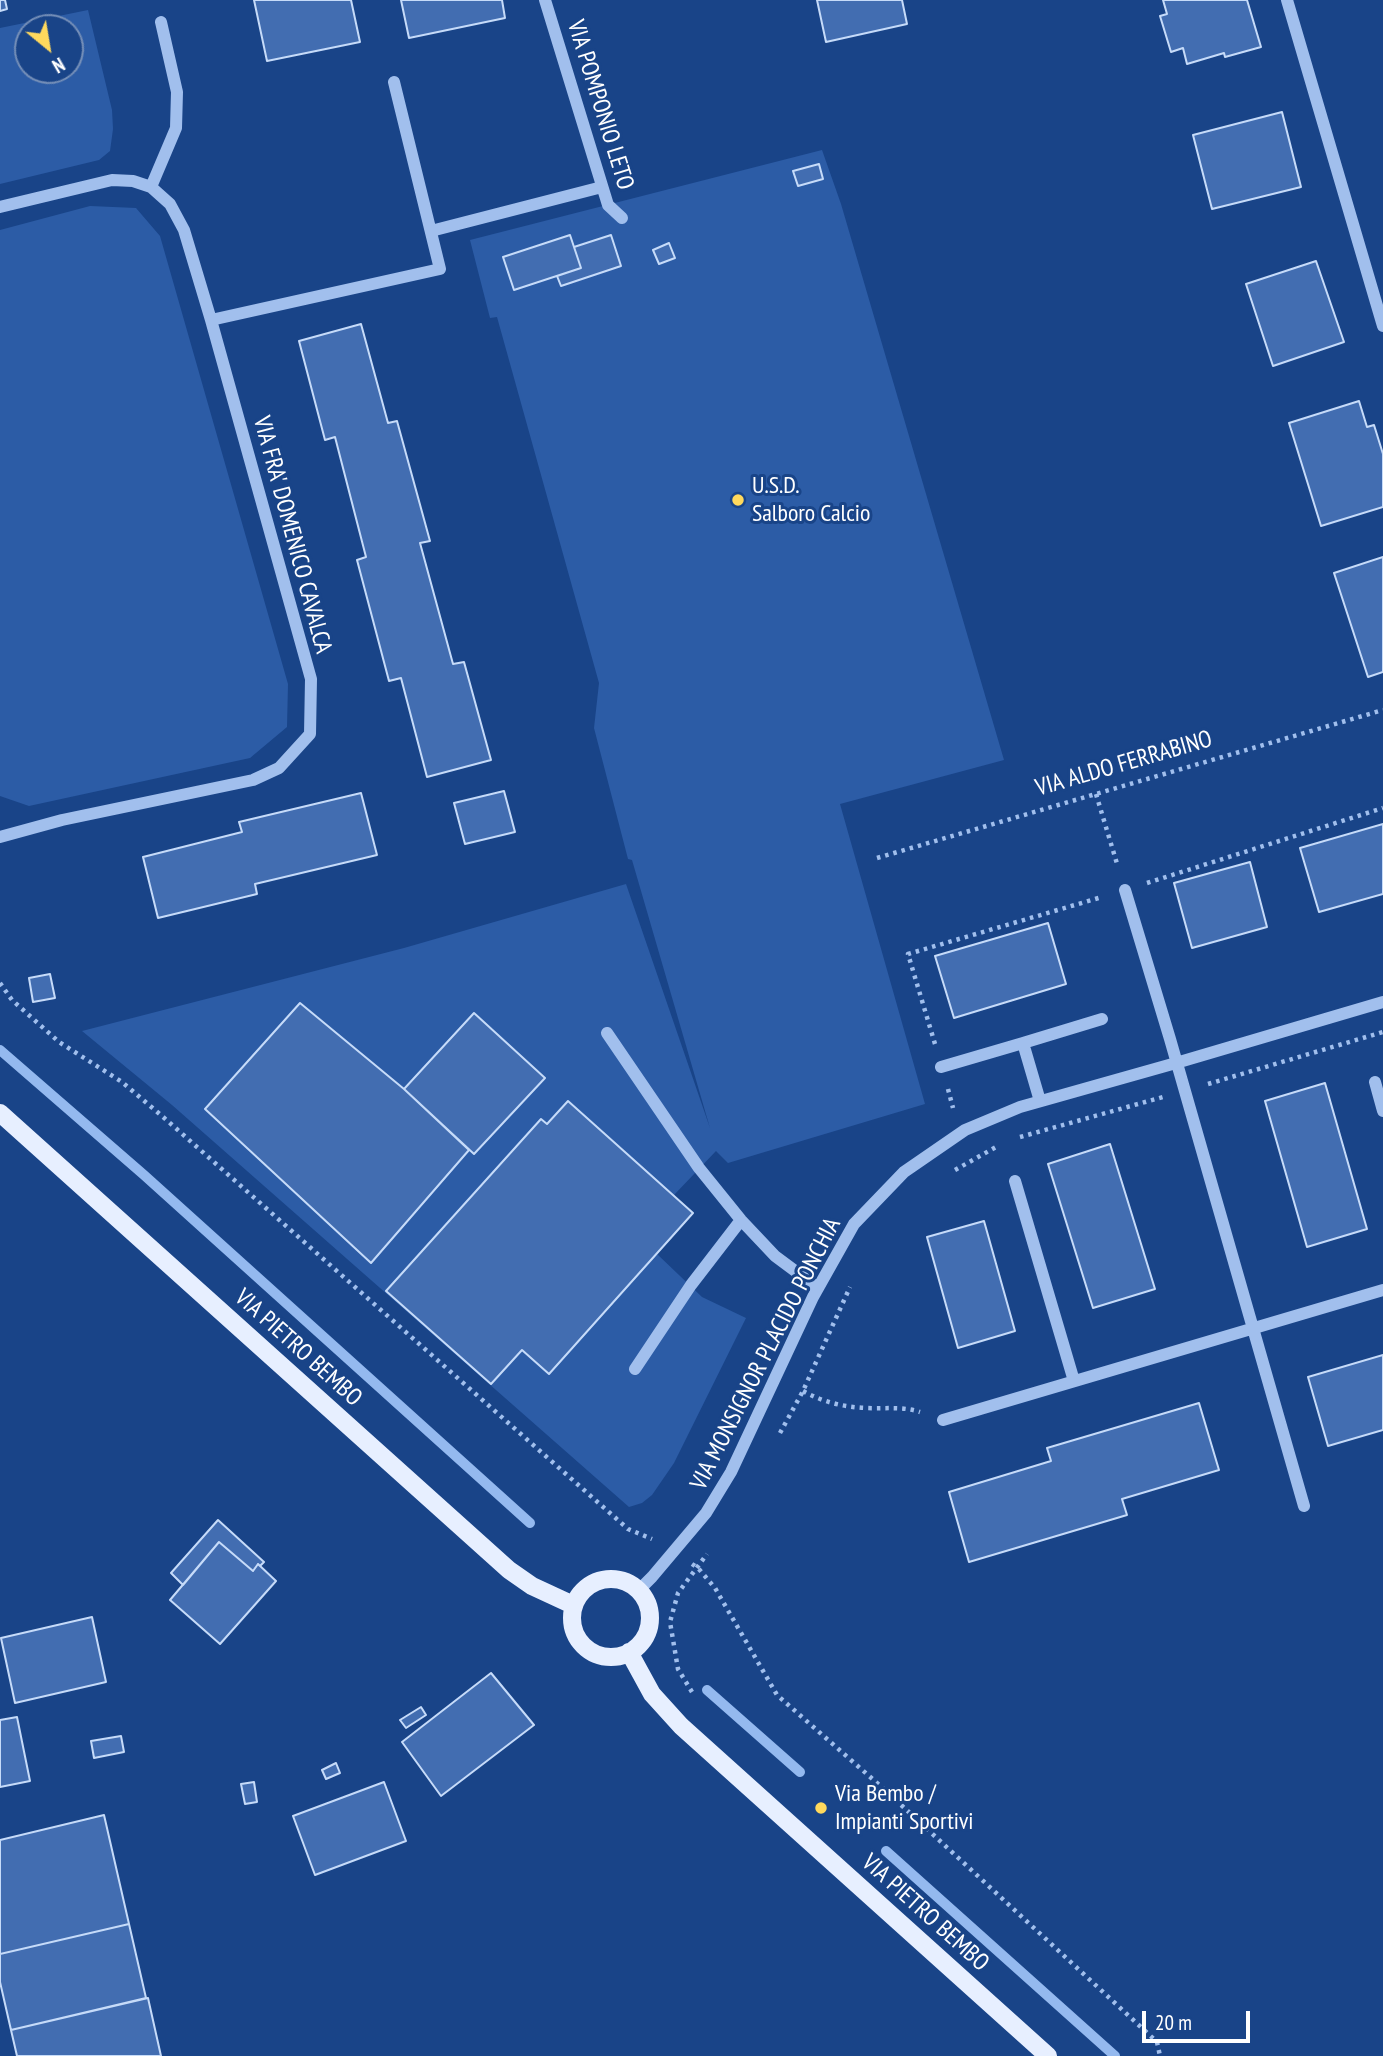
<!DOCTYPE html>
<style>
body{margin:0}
#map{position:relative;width:1383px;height:2056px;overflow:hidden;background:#194488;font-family:"PT Sans Narrow",sans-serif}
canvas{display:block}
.north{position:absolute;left:14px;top:14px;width:70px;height:70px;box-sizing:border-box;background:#194488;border:2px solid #758fb8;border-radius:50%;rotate:150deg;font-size:19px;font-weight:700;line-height:28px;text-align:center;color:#fff}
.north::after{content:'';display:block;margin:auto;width:24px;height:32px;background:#ffd95d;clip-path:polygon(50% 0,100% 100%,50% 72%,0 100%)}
.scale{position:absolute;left:1142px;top:2011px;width:108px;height:32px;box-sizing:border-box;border:4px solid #fff;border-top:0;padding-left:9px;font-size:21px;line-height:24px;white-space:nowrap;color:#fff;-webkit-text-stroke:5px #194488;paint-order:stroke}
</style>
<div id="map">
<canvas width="1383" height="2056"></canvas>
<div class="north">N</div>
<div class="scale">20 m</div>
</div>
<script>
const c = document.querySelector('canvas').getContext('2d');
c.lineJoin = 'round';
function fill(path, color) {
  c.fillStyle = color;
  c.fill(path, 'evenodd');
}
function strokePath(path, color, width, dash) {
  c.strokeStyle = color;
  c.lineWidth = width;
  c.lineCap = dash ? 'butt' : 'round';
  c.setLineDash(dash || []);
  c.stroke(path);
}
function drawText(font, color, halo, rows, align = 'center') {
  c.font = font + ' "PT Sans Narrow",sans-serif';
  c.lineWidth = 6;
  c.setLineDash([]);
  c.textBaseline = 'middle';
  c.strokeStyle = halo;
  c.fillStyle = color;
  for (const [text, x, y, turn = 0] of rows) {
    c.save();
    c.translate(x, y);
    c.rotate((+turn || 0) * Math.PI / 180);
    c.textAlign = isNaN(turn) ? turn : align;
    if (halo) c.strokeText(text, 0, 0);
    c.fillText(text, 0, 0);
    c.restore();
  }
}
const green = new Path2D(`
 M88,10l24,100 1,19 -3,22 -11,9 -99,24v-156zM28,28h42v42h-42z
 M822,150l19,54 163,556 -164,44 85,300 -197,59 -12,-12 -42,44 18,19 -35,40 45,43 44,21 -72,145 -22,32 -10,8 -13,4 -457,-402 -90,-74 322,-83 222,-64 84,244 -78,-268 -4,-1 -34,-131 5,-45 -102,-366 -7,1 -20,-78z
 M90,206l46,2 24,28 128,448 -1,43 -37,31 -221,48 -29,-10v-566z`);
const stream = new Path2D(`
 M0,1050l144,125 386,348
 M707,1690l93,82
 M886,1851l229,205`);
const building = new Path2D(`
 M0,0h5l2,9 -7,2z
 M254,0h97l9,42 -93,19z
 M401,0h101l3,18 -96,20z
 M817,0h85l5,24 -81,18z
 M1163,0h84l14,47 -36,10 -1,-4 -37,11 -4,-16 -12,4 -11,-36 7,-2z
 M1282,112l19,75 -89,22 -19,-74z
 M819,164l4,15 -25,7 -5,-15z
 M570,235l11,33 -67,22 -11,-33z
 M611,235l10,31 -60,20 -4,-10 24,-8 -7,-21z
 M669,243l6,15 -16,6 -6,-14z
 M1316,261l28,81 -71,24 -27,-82z
 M361,324l27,99 9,-2 33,120 -10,2 33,121 11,-2 27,98 -64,17 -26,-99 -12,3 -32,-121 9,-3 -31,-120 -10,3 -26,-99z
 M1359,401l8,26 7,-2 9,29v53l-62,19 -32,-103z
 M1383,557v115l-15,5 -34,-104z
 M504,791l11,41 -50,12 -11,-41z
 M361,793l16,62 -122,29 2,10 -99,24 -15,-61 99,-25 -3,-10z
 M1383,824v70l-64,18 -19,-64z
 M1250,862l17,65 -75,21 -18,-65z
 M1048,923l18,61 -112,34 -19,-62z
 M50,974l5,24 -22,4 -4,-24z
 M300,1003l104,86 65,61 -98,113 -166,-154z
 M474,1013l71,65 -71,76 -70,-65z
 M1325,1083l42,146 -60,18 -42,-146z
 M568,1101l125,112 -144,161 -27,-24 -31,34 -105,-93 155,-172 6,5z
 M1110,1144l45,145 -62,19 -45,-144z
 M984,1221l31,110 -57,17 -31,-111z
 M1383,1355v75l-55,16 -20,-69z
 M1199,1403l20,67 -97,29 5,16 -158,47 -20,-70 102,-31 -4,-13z
 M218,1520l46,42 -4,4 -2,-2 -5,7 -34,-29 -36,43 -12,-12z
 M219,1542l34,29 5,-7 18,17 -56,63 -50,-44z
 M92,1617l14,65 -91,21 -14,-65z
 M491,1673l43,52 -93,71 -39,-54z
 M421,1707l5,8 -20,13 -6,-8z
 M17,1717l13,64 -30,6v-67z
 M121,1736l3,16 -30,6 -3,-17z
 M336,1763l4,10 -14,6 -4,-9z
 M254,1782l3,20 -12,2 -4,-20z
 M384,1782l22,59 -91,34 -22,-59z
 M104,1815l25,109 -129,30v-114z
 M129,1924l17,74 -135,32 -11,-48v-28z
 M148,1998l13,58h-144l-6,-26z`);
const path = new Path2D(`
 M1096,794l22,73
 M877,858l506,-148
 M1147,883l236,-75
 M0,983l12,17 47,42 63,40 40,34 466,413 24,10
 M935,1044l-27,-90 194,-57
 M1208,1084l175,-52
 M948,1089l5,19
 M1020,1137l143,-40
 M955,1170l41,-23
 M803,1391c20,11 40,16 63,17 19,1 36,-2 54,4
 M780,1433l23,-42 47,-104
 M692,1564l6,4 17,20 62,107 108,95 272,252 3,14
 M692,1692l-14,-23 -8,-47 8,-29 29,-39`);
const minor = new Path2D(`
 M545,0l63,205 14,13
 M1287,0l96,326
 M151,187l25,-59 1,-36 -16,-70
 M0,207l112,-27 21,1 18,6 19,17 14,26 27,90 100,359 -1,55 -31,34 -26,12 -191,40 -62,17
 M431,231l171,-44
 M211,320l229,-51 -46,-187
 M1125,890l45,149 134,467
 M607,1033l92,135 42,52 34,36 43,32
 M941,1067l82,-24
 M1375,1082l8,29
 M1040,1101l-17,-58 79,-24
 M1015,1181l59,200
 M635,1369l56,-84 50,-65
 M943,1420l440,-130
 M639,1590l13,-13 54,-64 25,-41 82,-175 41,-73 50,-52 61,-42 55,-23 156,-44 207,-61`);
const major = new Path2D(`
 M0,1113l509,457 23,16 41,19
 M572 1618a39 39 0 1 1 78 0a39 39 0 1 1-78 0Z
 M629,1652l23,42 29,32 367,330`);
const markers = [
 [738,500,7,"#ffd95d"],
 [821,1808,7,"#ffd95d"]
];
const streetNames = [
 ["VIA POMPONIO LETO",600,105,73],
 ["VIA FRA' DOMENICO CAVALCA",292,535,75],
 ["VIA ALDO FERRABINO",1124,764,-16],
 ["VIA PIETRO BEMBO",298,1348,42],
 ["VIA MONSIGNOR PLACIDO PONCHIA",766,1354,-63],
 ["VIA PIETRO BEMBO",925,1913,42]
];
const poiNames = [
 ["U.S.D.",752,486],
 ["Salboro Calcio",752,514],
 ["Via Bembo /",835,1794],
 ["Impianti Sportivi",835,1822]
];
fill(green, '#2c5ca6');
strokePath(stream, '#94b9ef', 10);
fill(building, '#426db1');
strokePath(building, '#c6dbf9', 2);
strokePath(path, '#a1bfed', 4.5, [3.5, 5]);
strokePath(minor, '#a1bfed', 12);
strokePath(major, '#e7efff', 18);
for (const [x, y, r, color] of markers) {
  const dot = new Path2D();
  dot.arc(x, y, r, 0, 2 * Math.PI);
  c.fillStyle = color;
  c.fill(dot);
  strokePath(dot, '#194488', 2.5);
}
drawText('24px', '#fff', '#194488', streetNames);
drawText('24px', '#fff', '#194488', poiNames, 'left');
</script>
